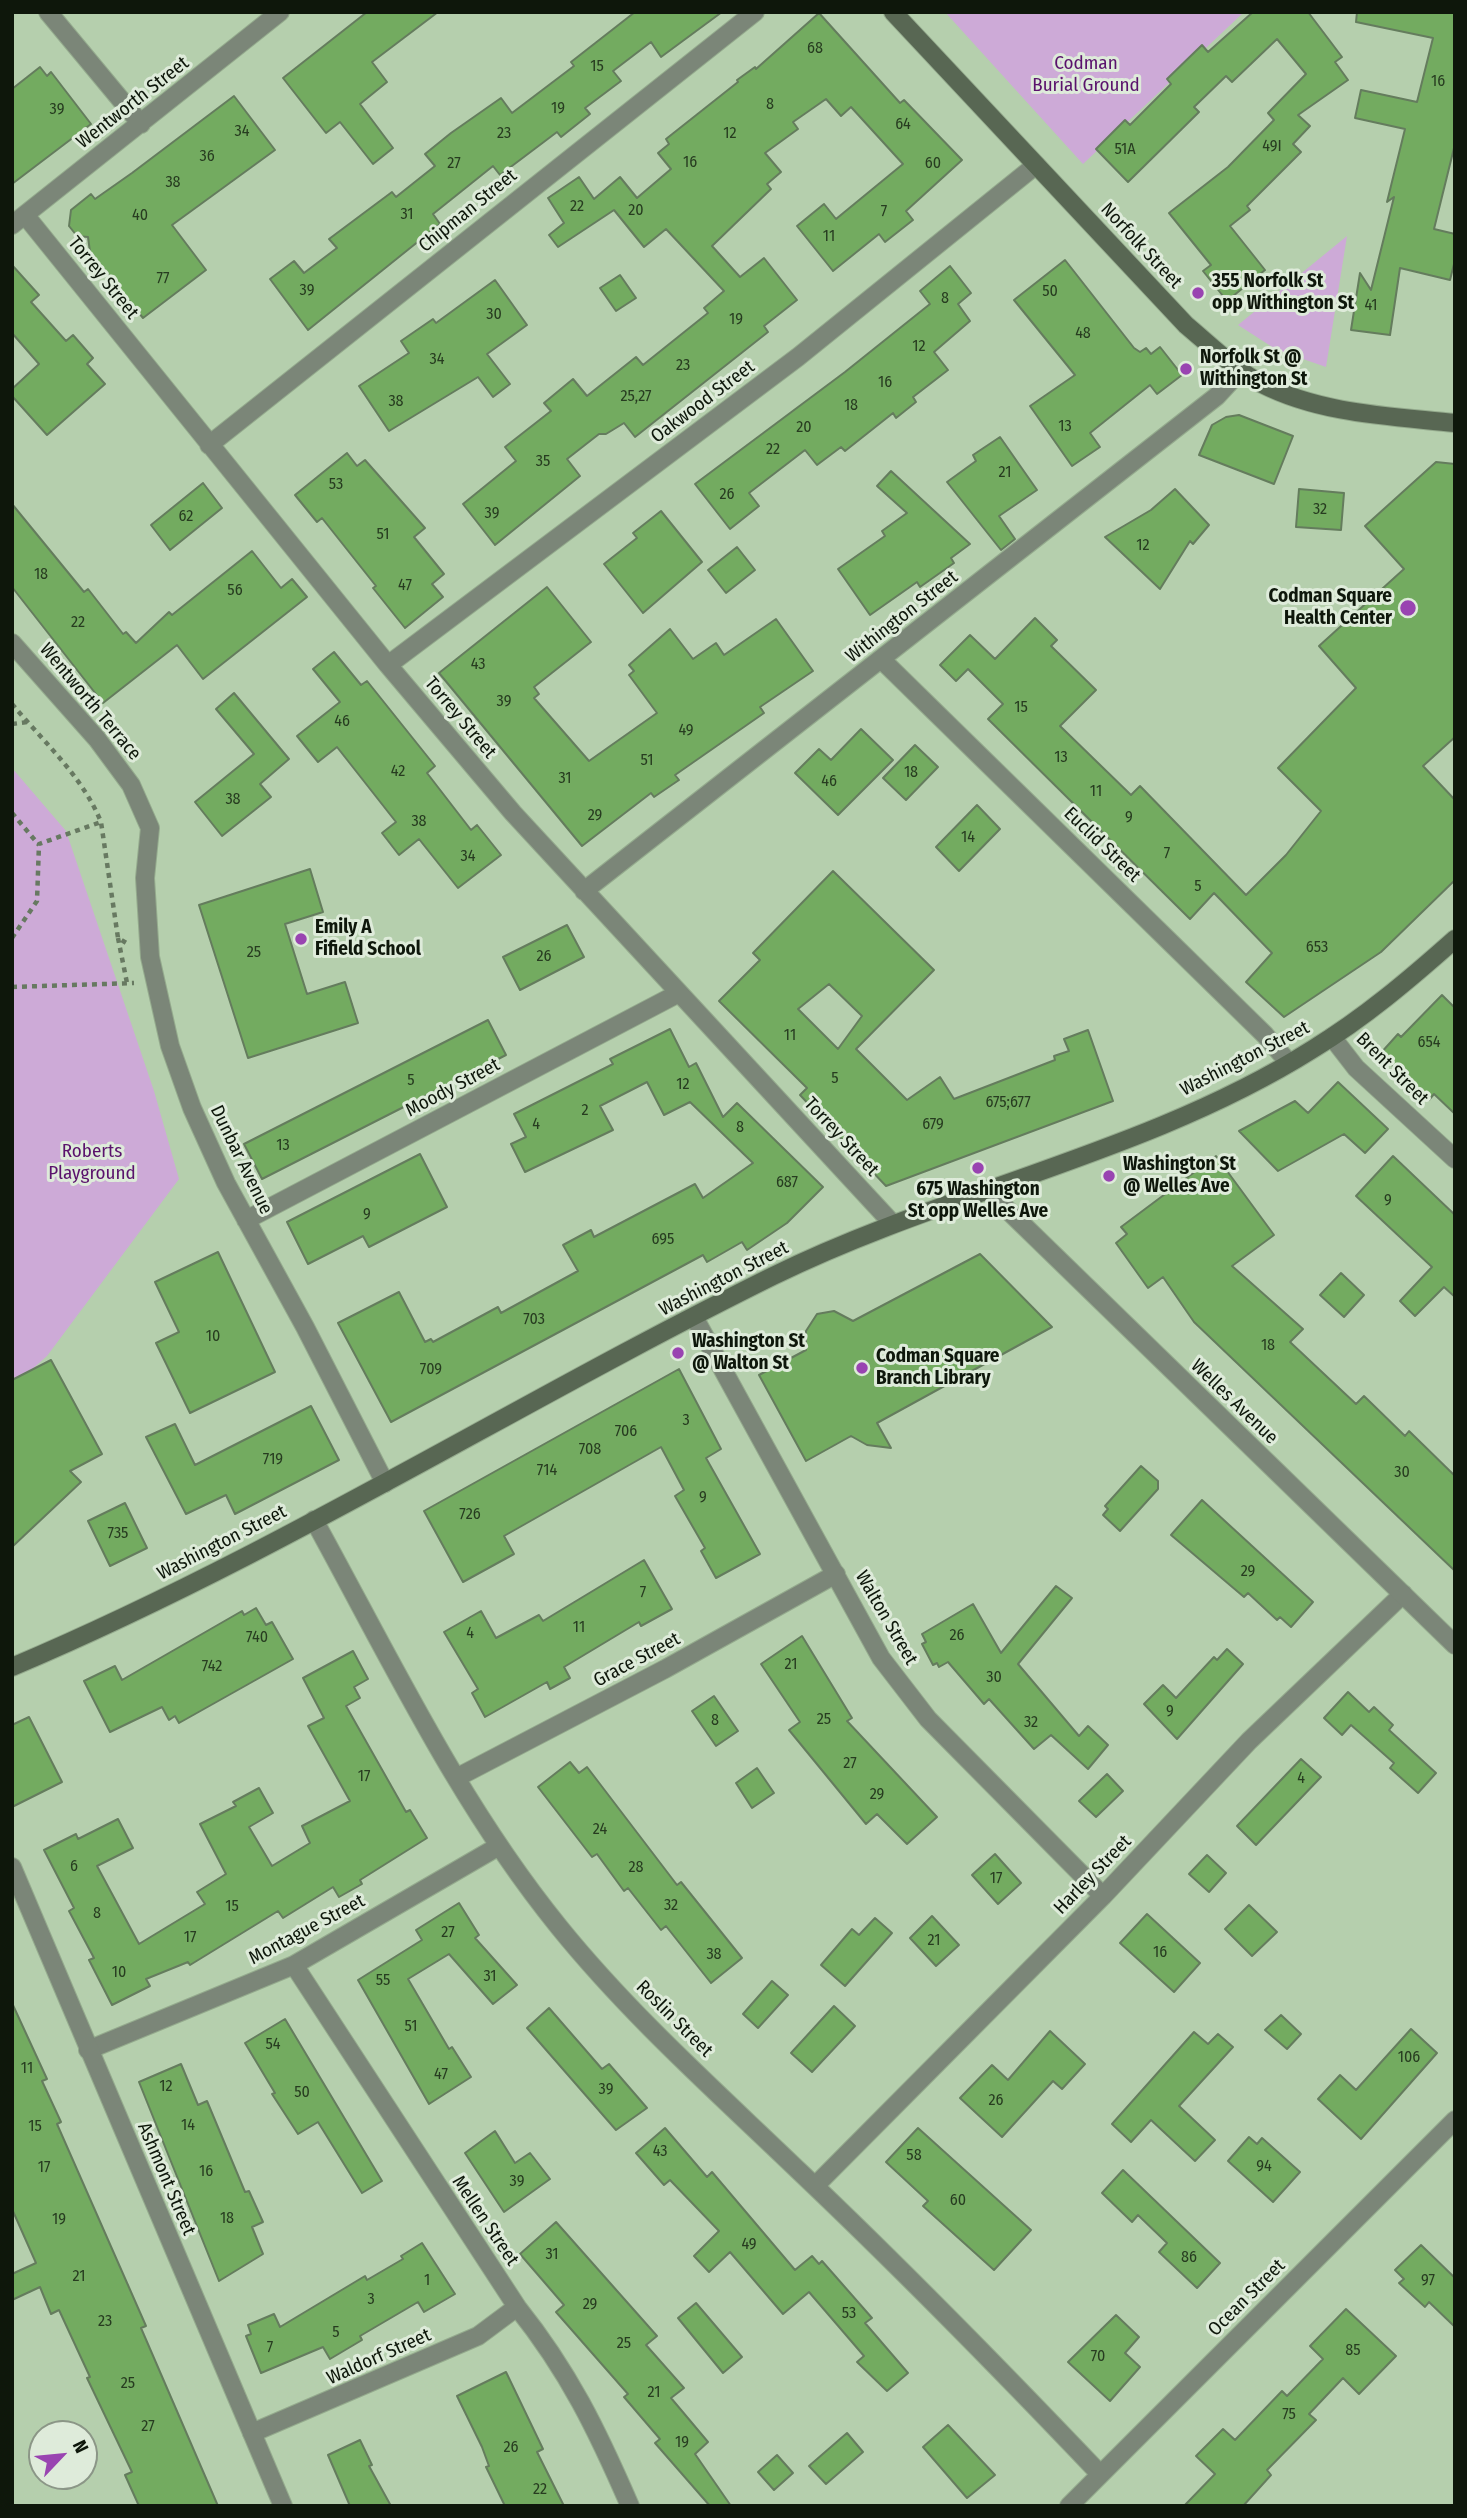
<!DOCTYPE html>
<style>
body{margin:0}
#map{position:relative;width:1467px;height:2518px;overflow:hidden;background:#b5cfad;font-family:"Fira Sans Condensed",sans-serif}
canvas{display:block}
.frame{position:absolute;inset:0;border:14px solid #0e170b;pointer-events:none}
.north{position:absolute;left:28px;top:2420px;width:70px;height:70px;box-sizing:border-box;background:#deebda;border:2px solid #8b9687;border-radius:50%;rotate:64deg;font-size:19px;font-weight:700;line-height:28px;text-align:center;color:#0e170b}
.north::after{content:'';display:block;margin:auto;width:24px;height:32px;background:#9944b1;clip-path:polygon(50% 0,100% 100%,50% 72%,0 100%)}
</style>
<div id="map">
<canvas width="1467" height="2518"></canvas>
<div class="frame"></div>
<div class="north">N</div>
</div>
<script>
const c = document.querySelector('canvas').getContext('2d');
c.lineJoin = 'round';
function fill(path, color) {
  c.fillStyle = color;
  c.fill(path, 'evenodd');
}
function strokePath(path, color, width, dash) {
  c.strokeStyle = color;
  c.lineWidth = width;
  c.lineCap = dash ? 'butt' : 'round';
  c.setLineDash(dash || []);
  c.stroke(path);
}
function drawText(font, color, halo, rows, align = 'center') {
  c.font = font + ' "Fira Sans Condensed",sans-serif';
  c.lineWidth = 6;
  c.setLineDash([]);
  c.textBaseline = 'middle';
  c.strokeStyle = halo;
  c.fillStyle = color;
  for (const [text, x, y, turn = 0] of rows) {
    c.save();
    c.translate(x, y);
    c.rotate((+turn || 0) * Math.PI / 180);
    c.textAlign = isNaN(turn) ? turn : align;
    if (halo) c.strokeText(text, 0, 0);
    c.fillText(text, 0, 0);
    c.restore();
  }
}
const green = new Path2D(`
 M945,12h299l-161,152z
 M1347,236l-21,131 -49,-17 -39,-25z
 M12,768l54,63 88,260 25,88 -132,177 -35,31z`);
const building = new Path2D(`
 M367,12h71l-66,50 15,20 -27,22 33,44 -20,16 -33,-42 -14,11 -43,-55z
 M635,12h87l-61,45 -10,-15 -38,29 8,10 -36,27 5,6 -29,23 -4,-5 -57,43 -7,-9 -60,48 7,10 -132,106 -38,-51 24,-18 10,12 33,-25 -8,-9 63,-47 4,5 39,-31 -10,-12 26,-21 50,-35 11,15 62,-47 -3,-4z
 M1253,12h55l34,45 -7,5 13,18 -50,35 12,11 -17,18 8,8 -54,54 3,4 -20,16 35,44 -38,31 -24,-30 8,-6 -42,-52 59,-46 46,-47 -6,-7 38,-39 -29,-35 -45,43 -6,-6 -32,31 5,5 -71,70 -32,-33 29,-29 5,5 41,-41 -4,-5 35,-34 6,7z
 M1357,12h98v132l-21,85 21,5v26l-5,20 -50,-12 -10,67 -39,-5 9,-57 11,17 23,-93 -7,5 18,-73 -50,-11 6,-28 56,12 16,-64 -77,-16z
 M819,13l81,90 4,-3 58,60 -56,51 7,9 -28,22 -6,-8 -46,37 -36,-45 27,-22 12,15 67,-55 -52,-57 -10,9 -15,-17 -33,23 5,7 -33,24 16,19 -14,12 4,5 -59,57 28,31 24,-19 33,42 -33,26 4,6 -133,105 -11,-14 -18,11h-7l-32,25 13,17 -85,69 -32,-41 53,-43 -11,-14 46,-36 -7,-8 29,-24 14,17 49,-39 7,8 65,-52 -4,-5 20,-17 -58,-62 -22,18 -30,-37 -56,37 -9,-12 15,-12 -16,-25 31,-21 15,22 26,-22 17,21 34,-29 -13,-16 11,-9 -3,-5 72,-57 -1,-2 18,-13 1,2z
 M40,67l7,9 4,-4 40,52 -79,60v-95z
 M234,96l41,54 -103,75 34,45 -63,48 -53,-66 -2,-15 -11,-1 -8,-10 2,-16 20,-16 4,5 37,-26z
 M1065,260l69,88 6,4 6,-4 5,6 9,-7 22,28 -25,19 -7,-9 -60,48 10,14 -28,19 -42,-60 45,-31 -61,-75z
 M12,265l27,30 -8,7 35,39 7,-6 20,23 -6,6 18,20 -58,51 -35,-39v-7l27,-25 -27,-31z
 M950,266l21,27 -13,11 12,17 -36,31 14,18 -35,27 3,5 -20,16 -3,-5 -48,38 -4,-4 -24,18 -12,-15 -56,43 10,13 -29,23 -35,-45 150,-112 85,-68 -10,-13z
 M620,275l16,23 -20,13 -16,-23z
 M495,280l32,45 -40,29 23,30 -17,13 -15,-20 -89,54 -30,-45 50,-33 -8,-12 32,-22 3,4z
 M1239,415l54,21 -19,48 -75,-29 13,-30 14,-8z
 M1000,437l37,53 -38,26 16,23 -14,11 -54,-68 29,-21 -3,-6z
 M347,453l10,13 8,-6 60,68 -11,9 30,37 -12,10 11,13 -38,31 -32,-40 3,-2 -54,-68 -5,4 -22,-27z
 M1436,462l19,2v273l-32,29 32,34v80l-74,72 -97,65 -38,-35 26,-29 -58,-60 -24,26 -202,-200 15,-15 -35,-35 -12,12 -16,-16 30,-30 25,24 40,-41 22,22 -6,6 45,44 -36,36 71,69 9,-9 106,109 40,-40 35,-44 -43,-43 78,-80 -37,-42 85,-77 -39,-43z
 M891,471l79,73 -19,14 3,5 -34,24 -3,-5 -47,33 -32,-46 47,-33 -3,-5 25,-18 -30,-27z
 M203,483l19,25 -52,42 -19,-25z
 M1175,489l34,36 -16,19 -3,-3 -30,48 -55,-52 46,-27z
 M1299,489l45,4 -3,37 -45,-3z
 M12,504l72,88 4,-3 35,45 3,-2 10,11 33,-31 3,3 80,-64 29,37 11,-9 15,18 -104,82 -26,-34 -74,58 -91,-116z
 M661,511l41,51 -59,51 -39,-49 33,-26 -4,-5z
 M737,547l18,23 -29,23 -18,-23z
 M547,587l44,55 -57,45 5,7 -5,4 55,63 68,-48 -28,-38 5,-4 -5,-6 41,-36 23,30 23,-16 8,12 52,-36 37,52 -53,36 4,6 -89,62 4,5 -25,17 -3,-4 -69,53 -143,-173z
 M334,652l27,33 6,-4 68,85 -8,7 44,57 6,-5 24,30 -43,33 -39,-49 -20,16 -17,-22 14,-11 -59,-75 -19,15 -21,-26 43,-34 -27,-33z
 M234,693l55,66 -29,25 11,13 -49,39 -27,-34 59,-48 -38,-45z
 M861,729l32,31 -55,55 -43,-42 24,-24 12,11z
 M915,745l23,22 -32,33 -23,-22z
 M977,805l23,24 -41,42 -23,-24z
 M310,869l13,43 -38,12 22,70 38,-12 13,41 -110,35 -49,-153z
 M833,871l101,99 -78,79 51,51 33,-23 14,22 101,-39 -1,-4 15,-5 -5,-12 24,-9 25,71 -227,85 -86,-91 7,-7 -88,-87 41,-41 -7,-7zM829,984l33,32 -24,33 -40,-40z
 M567,925l17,32 -64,33 -17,-33z
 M1442,995l13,13v106l-21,-20 -5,6 -49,-46 18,-20 3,3z
 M488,1020l18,35 -244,124 -18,-35z
 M670,1029l19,38 7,-4 27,54 14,-14 86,84 -36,36 -40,27 -5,-8 -35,20 -4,-7 -312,167 -53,-99 61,-31 26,50 6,-3 2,3 65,-35 3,6 77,-42 -15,-26 28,-15 3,7 101,-53 8,14 50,-35 -63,-61 -26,13 -17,-33 -47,24 13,24 -88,42 -14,-28 15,-7 -12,-23 99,-50 -3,-5z
 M1338,1082l50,47 -23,24 -21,-19 -66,37 -39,-40 56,-30 13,12z
 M420,1154l27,53 -78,40 -6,-11 -55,28 -21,-42z
 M1216,1156l58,79 -42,31 71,63 -13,13 66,62 8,-8 41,40 4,-5 46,45v95l-261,-249 -31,-45 -15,11 -32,-45 11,-9 -6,-7z
 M1393,1156l62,59v82l-11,-10 -29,29 -15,-15 32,-34 -76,-71z
 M218,1252l57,120 -85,41 -34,-70 23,-11 -24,-50z
 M980,1254l72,73 -175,96 14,25 -24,-3 -16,-9 -45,25 -47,-86 47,-25v-19l11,-17 17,-3 19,10z
 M1341,1273l23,22 -20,22 -24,-22z
 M51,1360l51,94 -32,17 11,11 -69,65v-167z
 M679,1369l42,80 -15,9 54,96 -44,24 -15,-27 4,-3 -30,-52 9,-6 -23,-43 -157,89 10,18 -51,28 -39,-71z
 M311,1406l28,54 -104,54 -9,-19 -40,19 -40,-77 29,-13 20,41z
 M1141,1466l17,15v8l-38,42 -17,-16 5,-6 -3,-3z
 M1202,1500l111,102 -22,25 -11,-10 -3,3 -29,-27 -4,4 -73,-62z
 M125,1503l22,45 -37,18 -22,-45z
 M644,1560l28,49 -31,17 -2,-4 -75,45 6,11 -20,11 -3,-7 -62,35 -13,-24 6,-4 -34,-57 37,-21 15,27 43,-23 4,6z
 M1056,1586l16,12 -54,66 61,72 9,-10 20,19 -20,24 -37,-34 -17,14 -45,-50 -5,5 -36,-42 -9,5 -2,-4 -4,2 -11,-21 4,-2 -4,-8 51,-30 28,49z
 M256,1608l10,17 6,-3 21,37 -114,64 -4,-7 -6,4 -7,-13 -52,25 -26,-51 31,-15 7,14 120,-69 2,4z
 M802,1636l50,82 -5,3 90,96 -30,27 -30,-30 -11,10 -77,-94 11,-8 -39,-58z
 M1227,1649l16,15 -66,75 -33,-35 19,-19 13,13 38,-41 3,3z
 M353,1651l15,28 -14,8 6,11 -14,8 60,106 4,-2 17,28 -67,42 2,4 -23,13 -6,-10 -50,31 -5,-7 -88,54 -2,-3 -42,17 4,7 -38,19 -23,-45 5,-2 -25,-47 5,-3 -30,-58 32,-16 2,5 40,-20 15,29 -36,18 42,78 66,-40 -8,-12 29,-18 -26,-50 36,-18 -3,-4 26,-14 14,25 -24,14 23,39 38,-23 -8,-17 48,-25 -42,-75 16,-8 -21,-40z
 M1348,1692l21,20 5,-5 19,18 -4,5 47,43 -18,20 -28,-25 4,-5 -43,-38 -9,10 -18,-17z
 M714,1696l24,35 -22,15 -24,-35z
 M29,1717l33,65 -50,25v-82z
 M1301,1759l20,18 -65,68 -19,-19z
 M570,1762l9,11 8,-6 90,118 4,-3 61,76 -31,25 -45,-57 -5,4 -33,-42 -4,3 -27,-37 -5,3 -54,-70z
 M757,1768l17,25 -22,15 -16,-25z
 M1107,1774l16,17 -27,26 -17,-16z
 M995,1854l26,29 -23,21 -26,-29z
 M1207,1855l19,18 -17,19 -20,-18z
 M459,1903l20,32 -4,3 42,47 -24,19 -44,-50 -41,25 41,70 3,-2 19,30 -42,27 -71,-124 64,-40 -6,-10z
 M1249,1905l28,27 -25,24 -27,-27z
 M1147,1914l53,49 -26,29 -54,-49z
 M932,1916l27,29 -23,21 -26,-28z
 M875,1918l17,15 -47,53 -24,-21 31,-36 7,6z
 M772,1981l16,14 -30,33 -15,-14z
 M12,2003l35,76 -5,2 19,41 -4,2 89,202 -5,2 77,178h-79l-14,-31 7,-3 -45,-94 3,-1 -31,-67 -8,4 -11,-27 -28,13v-26l24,-11 -24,-54z
 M834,2006l21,20 -43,46 -21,-19z
 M549,2008l53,61 7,-5 38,44 -31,22 -89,-102z
 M1281,2015l20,19 -14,15 -22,-19z
 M285,2019l97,162 -20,12 -44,-71 -20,12 -26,-40 3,-1 -30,-50z
 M1411,2029l26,24 -76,86 -43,-40 22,-24 16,15z
 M1050,2031l35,33 -23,25 -9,-8 -51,56 -42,-39 32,-33 16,15z
 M1194,2032l14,12 10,-10 15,13 -54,59 36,34 -20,21 -44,-41 -20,22 -19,-18z
 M181,2064l17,41 9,-4 38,91 4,-1 14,31 -11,5 11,27 -44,27 -80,-199z
 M665,2128l42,49 5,-5 83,98 17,-14 7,8 3,-3 50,57 -7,5 43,50 -21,18 -30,-29 7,-6 -55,-64 -26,22 -53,-62 -21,20 -15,-16 25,-25 -49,-51 -6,5 -28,-32z
 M918,2128l113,102 -37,40 -71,-64 5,-5 -42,-39z
 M495,2131l20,32 15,-10 20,26 -46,33 -39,-59z
 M1249,2137l8,7 5,-6 38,34 -27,30 -45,-41z
 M1123,2170l97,93 -23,25 -38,-36 8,-9 -29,-28 -6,7 -30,-29z
 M556,2222l101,114 -11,9 38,43 -13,10 37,44 -13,12 36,52h-21l-55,-63 5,-4 -36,-42 4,-3 -72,-82 8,-7 -44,-51z
 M422,2243l33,51 -31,18 -6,-10 -58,34 2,4 -32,19 -7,-12 -62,26 -15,-37 5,-2 -3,-9 26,-11 6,13 85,-51 2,4 36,-21 -2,-3z
 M1421,2245l34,33v49l-26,-25 -4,5 -26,-24 5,-4 -9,-9z
 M696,2303l46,54 -19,16 -45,-55z
 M1346,2309l50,47 -37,38 -16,-16 -34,36 7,6 -49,50 4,5 -28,31h-59l31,-32 -19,-18 27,-27 12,11 47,-49 5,5 36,-37 -13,-13z
 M1116,2315l23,22 -14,16 15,14 -30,34 -42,-39z
 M506,2372l37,77 -6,3 27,54h-59l-19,-39 3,-1 -7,-19 -25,-51z
 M948,2425l47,50 -28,23 -44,-51z
 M847,2433l16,19 -37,32 -17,-18z
 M360,2440l12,25 -3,1 22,40h-41l-22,-51z
 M777,2455l16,18 -19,17 -16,-18z`);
const path = new Path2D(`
 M12,704c31,37 71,73 89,118l17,116 10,6
 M12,724l16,-2
 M12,813l27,32
 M12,938l25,-37 2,-57 62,-22
 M118,938l9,45
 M12,987l122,-4`);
const minor = new Path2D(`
 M48,12l93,112
 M25,215l363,450 125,148 379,410
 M12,225l268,-213
 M209,445l546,-433
 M12,643l85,96 34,46 19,43 -5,50 5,79 20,89 22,62 34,75 79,144 80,156
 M882,660l383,375 24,28
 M388,665l410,-308 238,-192
 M584,891l633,-495 23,-25
 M1332,1037l24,31 99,91
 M246,1220l433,-227
 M694,1317l187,341 47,61 175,177
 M314,1520c76,138 145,284 245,407 72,89 159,166 241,245 103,98 202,199 300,302
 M456,1778l209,-109 171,-95
 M294,1965l223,342c52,65 80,123 113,199
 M88,2050l206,-85 205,-119
 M815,2186l288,-290 146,-155 154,-147
 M252,2433l226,-97 39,-29
 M1069,2506l386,-386`);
const tertiary = new Path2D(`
 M986,1189l469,456
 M12,1867l271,639`);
const secondary = new Path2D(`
 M893,12l293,313c24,20 48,44 76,59 59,30 128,32 193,39
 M12,1667c263,-111 506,-265 761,-391 175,-86 375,-123 540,-227 51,-31 97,-70 142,-110`);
const markers = [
 [1198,293,7,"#9944b1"],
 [1186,369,7,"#9944b1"],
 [1408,608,9,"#9944b1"],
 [301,939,7,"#9944b1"],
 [978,1168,7,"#9944b1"],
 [1109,1176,7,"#9944b1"],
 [678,1353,7,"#9944b1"],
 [862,1368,7,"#9944b1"]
];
const numberNames = [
 ["68",815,49],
 ["15",597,67],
 ["16",1438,82],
 ["8",770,105],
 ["19",558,109],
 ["39",57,110],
 ["64",903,125],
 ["34",242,132],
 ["23",504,134],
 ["12",730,134],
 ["49I",1272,147],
 ["51A",1125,150],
 ["36",207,157],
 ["16",690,163],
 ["27",454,164],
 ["60",933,164],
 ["38",173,183],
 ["22",577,207],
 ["20",636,211],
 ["7",884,212],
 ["31",407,215],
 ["40",140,216],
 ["11",829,237],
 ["77",163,279],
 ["39",307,291],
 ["50",1050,292],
 ["8",945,299],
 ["41",1371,306],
 ["30",494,315],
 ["19",736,320],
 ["48",1083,334],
 ["12",919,347],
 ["34",437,360],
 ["23",683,366],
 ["16",885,383],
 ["25,27",636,397],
 ["38",396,402],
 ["18",851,406],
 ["13",1065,427],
 ["20",804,428],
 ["22",773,450],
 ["35",543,462],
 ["21",1005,473],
 ["53",336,485],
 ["26",727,495],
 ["32",1320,510],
 ["39",492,514],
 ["62",186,517],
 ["51",383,535],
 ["12",1143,546],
 ["18",41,575],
 ["47",405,586],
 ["56",235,591],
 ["22",78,623],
 ["43",478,665],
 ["39",504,702],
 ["15",1021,708],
 ["46",342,722],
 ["49",686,731],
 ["13",1061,758],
 ["51",647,761],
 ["42",398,772],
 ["18",911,773],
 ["31",565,779],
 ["46",829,782],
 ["11",1096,792],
 ["38",233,800],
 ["29",595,816],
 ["9",1129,818],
 ["38",419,822],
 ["14",968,838],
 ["7",1167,854],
 ["34",468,857],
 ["5",1198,887],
 ["653",1317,948],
 ["25",254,953],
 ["26",544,957],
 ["11",790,1036],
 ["654",1429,1043],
 ["5",835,1079],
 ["5",411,1081],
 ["12",683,1085],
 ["675;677",1008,1103],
 ["2",585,1111],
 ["4",536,1125],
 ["679",933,1125],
 ["8",740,1128],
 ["13",283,1146],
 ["687",787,1183],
 ["9",1388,1201],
 ["9",367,1215],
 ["695",663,1240],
 ["703",534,1320],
 ["10",213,1337],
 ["18",1268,1346],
 ["709",431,1370],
 ["3",686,1421],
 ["706",626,1432],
 ["708",590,1450],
 ["719",273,1460],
 ["714",547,1471],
 ["30",1402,1473],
 ["9",703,1498],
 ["726",470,1515],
 ["735",118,1534],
 ["29",1248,1572],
 ["7",643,1593],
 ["11",579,1628],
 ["4",470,1634],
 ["26",957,1636],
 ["740",257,1638],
 ["21",791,1665],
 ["742",212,1667],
 ["30",994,1678],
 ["9",1170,1712],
 ["25",824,1720],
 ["8",715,1721],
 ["32",1031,1723],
 ["27",850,1764],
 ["17",364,1777],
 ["4",1301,1779],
 ["29",877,1795],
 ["24",600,1830],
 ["6",74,1867],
 ["28",636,1868],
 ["17",996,1879],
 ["32",671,1906],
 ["15",232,1907],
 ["8",97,1914],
 ["27",448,1933],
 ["17",190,1938],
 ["21",934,1941],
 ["16",1160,1953],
 ["38",714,1955],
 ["10",119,1973],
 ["31",490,1977],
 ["55",383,1981],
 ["51",411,2027],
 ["54",273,2045],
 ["106",1409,2058],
 ["11",27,2069],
 ["47",441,2075],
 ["12",166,2087],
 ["39",606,2090],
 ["50",302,2093],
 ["26",996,2101],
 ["14",188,2126],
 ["15",35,2127],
 ["43",660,2152],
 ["58",914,2156],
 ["94",1264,2167],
 ["17",44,2168],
 ["16",206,2172],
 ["39",517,2182],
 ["60",958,2201],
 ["18",227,2219],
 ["19",59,2220],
 ["49",749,2245],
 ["31",552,2255],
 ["86",1189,2258],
 ["21",79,2277],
 ["1",427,2281],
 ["97",1428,2281],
 ["3",371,2300],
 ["29",590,2305],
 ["53",849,2314],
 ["23",105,2322],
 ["5",336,2333],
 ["25",624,2344],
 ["7",270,2348],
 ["85",1353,2351],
 ["70",1098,2357],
 ["25",128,2384],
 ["21",654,2393],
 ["75",1289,2415],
 ["27",148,2427],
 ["19",682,2443],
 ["26",511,2448],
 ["22",540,2490]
];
const parkNames = [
 ["Codman",1086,64],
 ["Burial Ground",1086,86],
 ["Roberts",92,1152],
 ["Playground",92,1174]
];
const streetNames = [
 ["Wentworth Street",133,103,-38],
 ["Chipman Street",468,211,-39],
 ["Norfolk Street",1141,246,47],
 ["Torrey Street",103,278,51],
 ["Oakwood Street",703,402,-37],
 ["Withington Street",902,617,-38],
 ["Wentworth Terrace",90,702,50],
 ["Torrey Street",460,718,50],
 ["Euclid Street",1102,845,44],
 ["Washington Street",1245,1059,-27],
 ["Brent Street",1392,1069,45],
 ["Moody Street",453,1088,-28],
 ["Torrey Street",841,1137,47],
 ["Dunbar Avenue",241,1160,64],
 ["Washington Street",724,1279,-27],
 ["Welles Avenue",1234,1402,44],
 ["Washington Street",222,1543,-27],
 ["Walton Street",886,1618,60],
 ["Grace Street",637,1660,-28],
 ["Harley Street",1093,1875,-46],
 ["Montague Street",307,1930,-28],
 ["Roslin Street",674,2019,45],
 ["Ashmont Street",166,2179,67],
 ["Mellen Street",485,2221,56],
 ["Ocean Street",1247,2298,-45],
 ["Waldorf Street",379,2357,-24]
];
const poiNames = [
 ["355 Norfolk St",1212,282],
 ["opp Withington St",1212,304],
 ["Norfolk St @",1200,358],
 ["Withington St",1200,380],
 ["Codman Square",1392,597,"right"],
 ["Health Center",1392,619,"right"],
 ["Emily A",315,928],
 ["Fifield School",315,950],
 ["Washington St",1123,1165],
 ["@ Welles Ave",1123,1187],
 ["675 Washington",978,1190,"center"],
 ["St opp Welles Ave",978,1212,"center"],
 ["Washington St",692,1342],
 ["@ Walton St",692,1364],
 ["Codman Square",876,1357],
 ["Branch Library",876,1379]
];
fill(green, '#cdaad7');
fill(building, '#73ab60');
strokePath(building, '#647c5d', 2);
strokePath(minor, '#94aa8d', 20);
strokePath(tertiary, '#94aa8d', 20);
strokePath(secondary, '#94aa8d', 20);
strokePath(path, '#677961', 4.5, [5, 5]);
strokePath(minor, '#7b8678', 18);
strokePath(tertiary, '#7b8678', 18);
strokePath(secondary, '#586753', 18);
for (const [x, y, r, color] of markers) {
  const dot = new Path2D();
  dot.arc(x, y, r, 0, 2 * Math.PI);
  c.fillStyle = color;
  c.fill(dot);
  strokePath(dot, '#deebda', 2.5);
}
drawText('16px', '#273c20', null, numberNames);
drawText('19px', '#5a126c', '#deebda', parkNames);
drawText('19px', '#0e170b', '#deebda', streetNames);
drawText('bold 19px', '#0e170b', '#deebda', poiNames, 'left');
</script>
